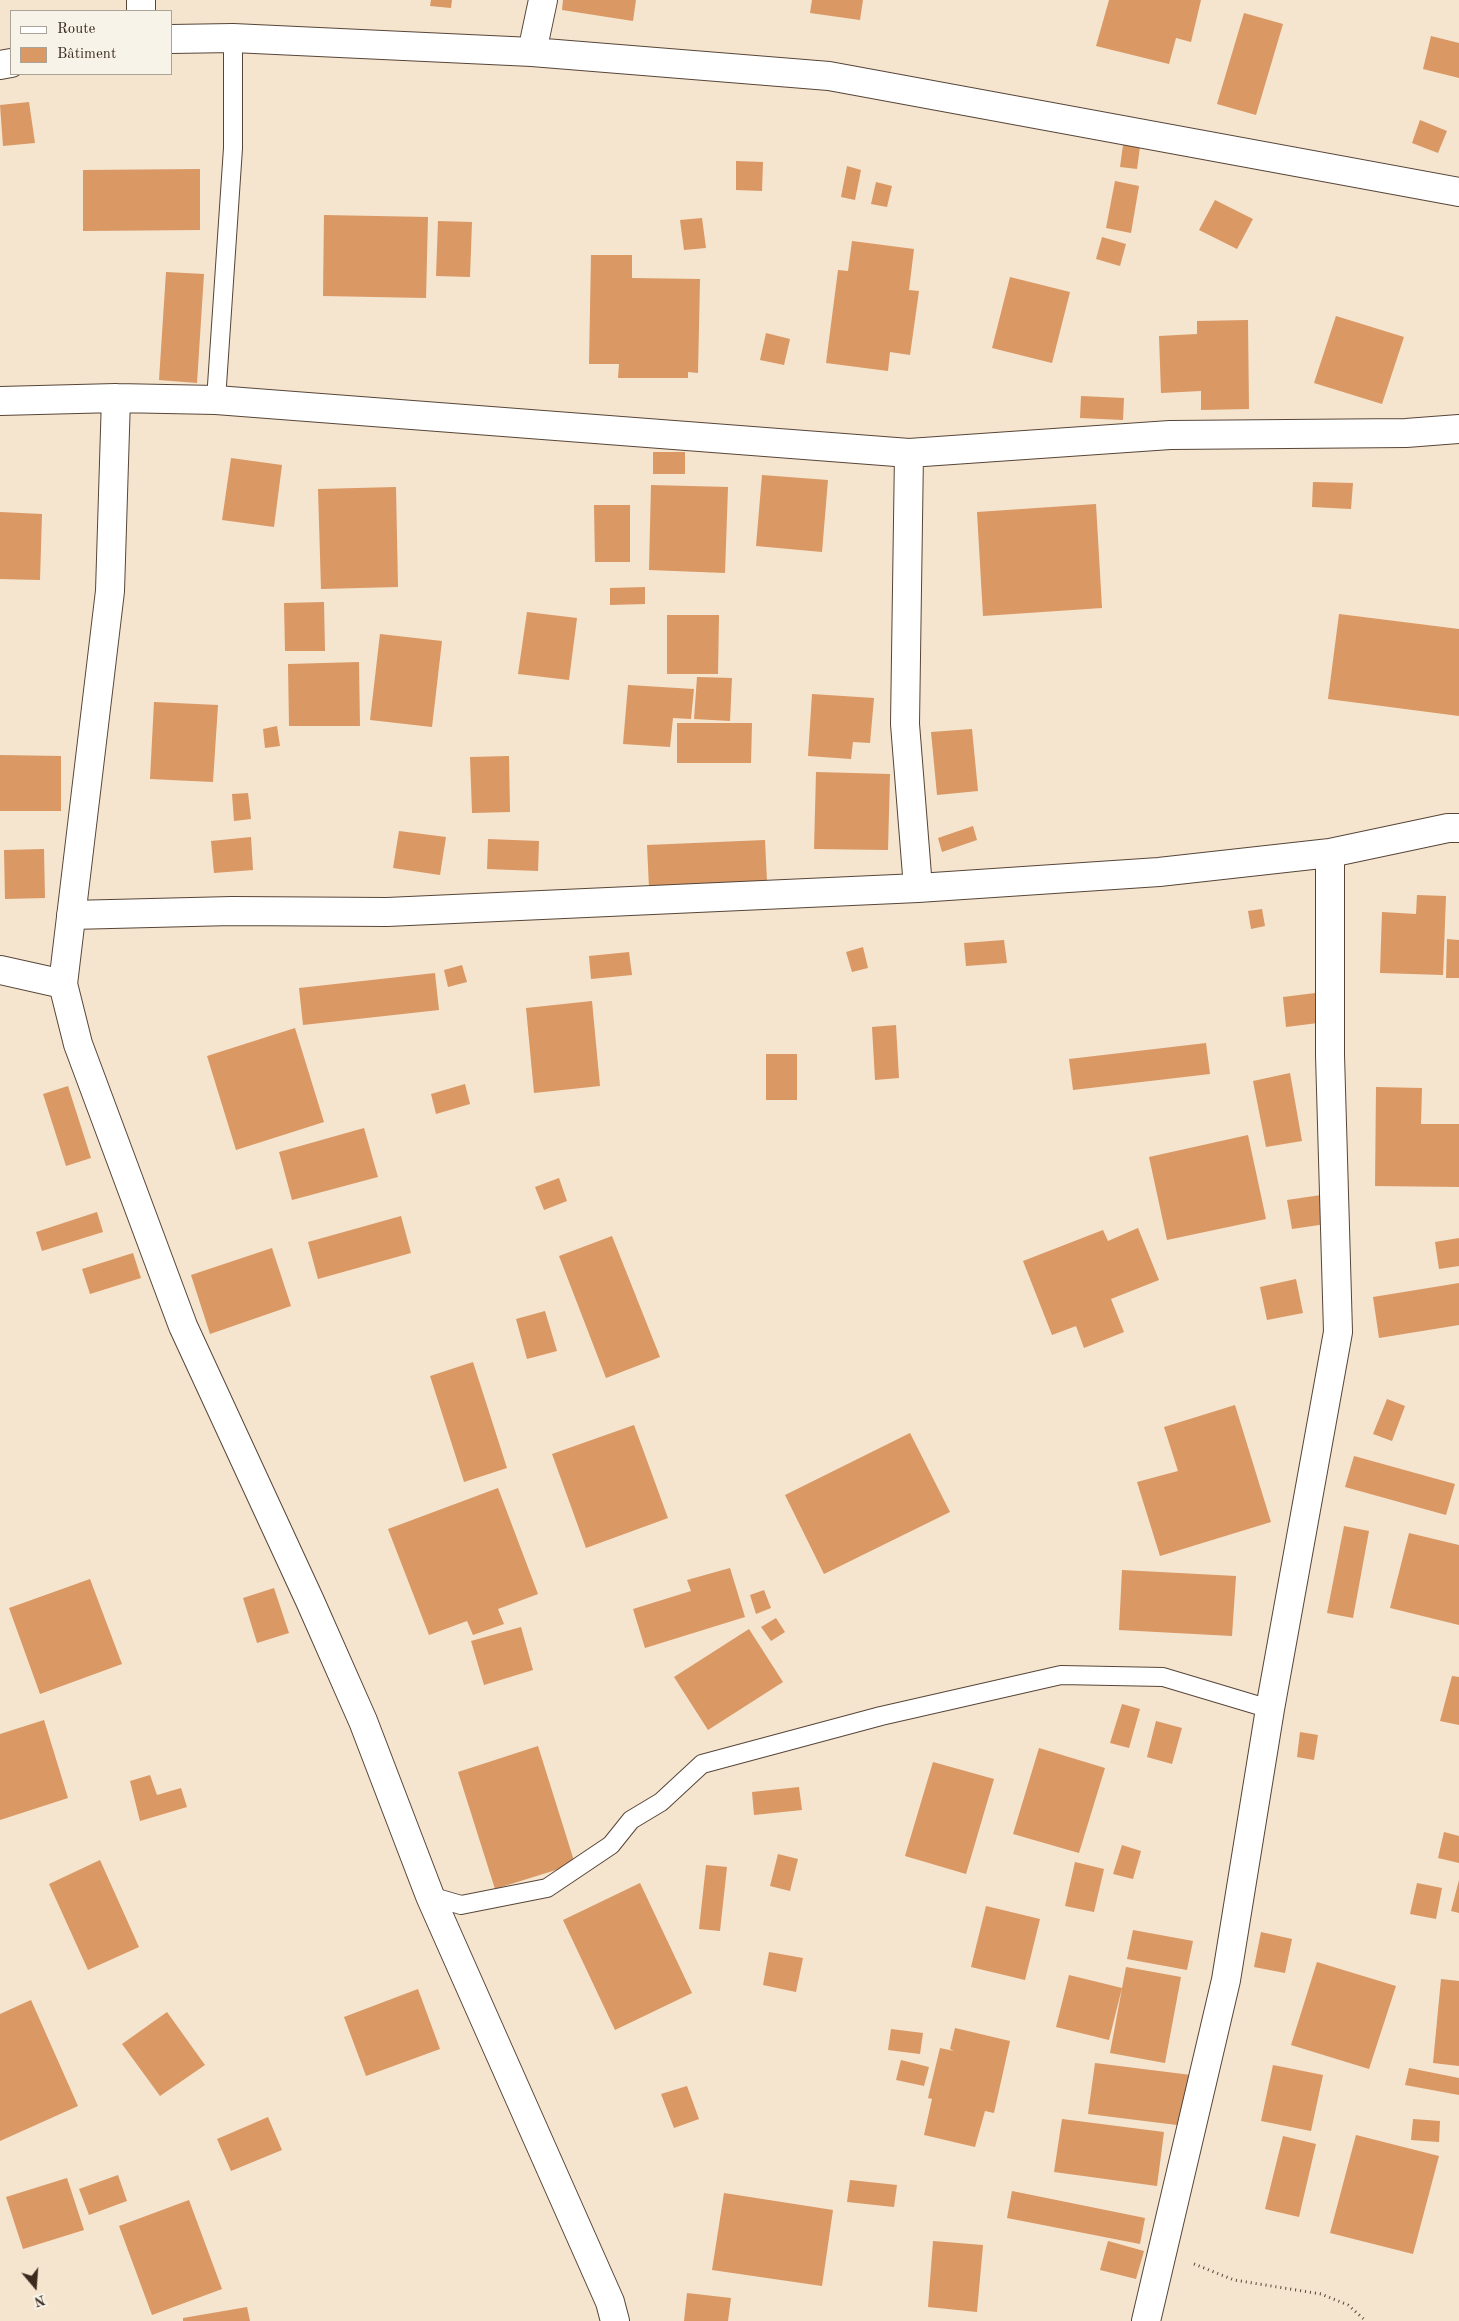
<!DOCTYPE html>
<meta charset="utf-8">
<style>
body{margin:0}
#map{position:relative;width:1459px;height:2321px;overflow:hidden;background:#f5e4ce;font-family:"Old Standard TT",serif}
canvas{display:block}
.legend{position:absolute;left:10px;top:10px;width:162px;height:65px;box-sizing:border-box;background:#f7f3e8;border:1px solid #aca397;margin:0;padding:6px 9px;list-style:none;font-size:15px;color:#3b2a1e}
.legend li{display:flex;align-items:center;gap:10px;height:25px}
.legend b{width:25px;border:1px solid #aca397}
.north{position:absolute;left:10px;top:2261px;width:50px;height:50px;-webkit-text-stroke:4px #f7f3e8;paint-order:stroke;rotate:162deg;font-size:14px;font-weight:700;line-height:20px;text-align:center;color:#3b2a1e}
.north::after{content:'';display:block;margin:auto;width:18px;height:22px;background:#3b2a1e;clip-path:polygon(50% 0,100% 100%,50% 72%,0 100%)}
</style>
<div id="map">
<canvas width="1459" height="2321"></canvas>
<ul class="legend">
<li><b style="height:6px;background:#fff"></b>Route</li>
<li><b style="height:14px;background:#d99864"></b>Bâtiment</li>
</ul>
<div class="north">N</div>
</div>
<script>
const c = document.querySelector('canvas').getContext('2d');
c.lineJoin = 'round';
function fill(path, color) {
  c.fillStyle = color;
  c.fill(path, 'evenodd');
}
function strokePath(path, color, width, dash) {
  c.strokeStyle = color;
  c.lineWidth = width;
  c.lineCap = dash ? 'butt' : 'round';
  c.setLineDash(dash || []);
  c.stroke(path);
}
const building = new Path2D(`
 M431,0h21l-1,8 -21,-2z
 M563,0h73l-3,21 -71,-11z
 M812,0h51l-3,20 -50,-7z
 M1109,0h92l-10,42 -15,-4 -7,26 -73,-18z
 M1244,13l39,11 -27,91 -39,-11z
 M1431,36l28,7v35l-36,-9z
 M29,102l6,41 -32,3 -3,-41z
 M1420,120l27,11 -9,22 -26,-10z
 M1123,145l17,2 -3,22 -17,-2z
 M736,161l27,1 -1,29 -26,-1z
 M847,166l14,4 -6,30 -14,-3z
 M200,169v61l-117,1v-61z
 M1115,181l24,5 -8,47 -25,-5z
 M876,182l16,4 -5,21 -16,-3z
 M1215,200l38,19 -16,30 -38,-19z
 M324,215l104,2 -2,81 -103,-2z
 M702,218l4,30 -22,2 -4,-30z
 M438,221l34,1 -2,55 -34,-1z
 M1102,237l24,7 -6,22 -24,-7z
 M852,241l62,8 -5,41 10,1 -9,64 -20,-3 -2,19 -62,-8 12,-93 10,1z
 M591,255h41v23l68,1 -2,94 -10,-1v6h-70l1,-14h-30z
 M166,272l38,2 -7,109 -38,-3z
 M1010,277l60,15 -18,71 -60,-15z
 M1336,316l68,21 -22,67 -68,-21z
 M1248,320l1,89 -48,1v-19l-40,2 -2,-57 38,-2v-13z
 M766,333l24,6 -6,26 -24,-5z
 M1081,396l43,2 -1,22 -43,-2z
 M653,452h32v22h-32z
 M231,458l51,7 -8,62 -52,-7z
 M762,475l66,5 -6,72 -66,-6z
 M1313,482l40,1 -2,26 -39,-2z
 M651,485l77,2 -3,86 -76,-3z
 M396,487l2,100 -77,2 -3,-100z
 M1096,504l6,104 -119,8 -6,-104z
 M594,505h36v57h-35z
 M0,512l42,2 -2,66 -40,-1z
 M645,587v17l-35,1v-17z
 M324,602l1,49h-40l-1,-48z
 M527,612l50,6 -8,62 -51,-6z
 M1339,614l120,15v87l-131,-17z
 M667,615h52l-1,59h-51z
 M380,634l62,7 -10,86 -62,-7z
 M359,662l1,64h-71l-1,-62z
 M697,677l35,1 -2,43 -36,-2z
 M628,685l66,4 -3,30 -18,-1 -3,29 -47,-3z
 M812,694l62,4 -4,45 -17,-1 -2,17 -43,-3z
 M154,702l64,3 -5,77 -63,-3z
 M677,723h75l-1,40h-74z
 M277,726l3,20 -15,2 -2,-19z
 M972,729l6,62 -41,4 -6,-63z
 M0,755l61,1v55h-61z
 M509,756l1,56 -38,1 -2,-56z
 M816,772l74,2 -2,76 -74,-1z
 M248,793l3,26 -17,2 -2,-27z
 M973,826l4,14 -35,12 -4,-14z
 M399,831l47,6 -6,38 -47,-7z
 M251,837l2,33 -39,3 -3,-32z
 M488,839l51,2 -1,30 -51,-2z
 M765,840l2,42 -118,6 -2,-43z
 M44,849l1,49 -40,1 -1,-49z
 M1417,895l29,1 -3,79 -63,-2 2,-61 34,2z
 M1262,909l3,17 -14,3 -3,-18z
 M1447,939l12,1v38h-13z
 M1004,940l3,23 -41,3 -2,-23z
 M863,947l5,21 -16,4 -6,-20z
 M629,952l3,23 -41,4 -2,-23z
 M462,965l5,17 -19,5 -4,-17z
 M435,973l4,37 -136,15 -4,-37z
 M1315,993l3,30 -32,4 -3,-30z
 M592,1001l8,85 -66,7 -8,-85z
 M896,1025l3,53 -24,2 -3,-53z
 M295,1028l29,94 -88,28 -29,-94z
 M1206,1043l4,31 -137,16 -4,-31z
 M766,1054h31v46h-31z
 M1290,1073l12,68 -36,6 -13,-66z
 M465,1084l5,20 -34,10 -5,-20z
 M68,1086l23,72 -25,8 -23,-72z
 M1376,1087l46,1 -1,36h38v63l-84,-1z
 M364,1128l14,49 -86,23 -13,-48z
 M1248,1135l18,84 -99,21 -18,-83z
 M559,1178l8,23 -23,9 -9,-23z
 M1321,1195l5,29 -34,5 -5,-29z
 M97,1212l6,20 -61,19 -6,-19z
 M401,1216l10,37 -93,26 -10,-37z
 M1138,1228l21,52 -48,19 13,33 -40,16 -8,-22 -24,9 -29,-74 80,-31 5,11z
 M612,1236l48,121 -54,21 -47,-122z
 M1459,1238v28l-20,3 -4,-27z
 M272,1248l19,58 -81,28 -19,-59z
 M133,1253l8,25 -51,16 -8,-25z
 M1296,1279l7,34 -36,7 -7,-33z
 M1459,1283v42l-80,13 -6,-41z
 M545,1311l12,40 -30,8 -11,-40z
 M473,1362l34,106 -43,14 -34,-106z
 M1387,1399l18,7 -13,35 -19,-7z
 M1235,1405l36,117 -111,34 -23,-74 41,-11 -14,-44z
 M634,1425l34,93 -82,30 -34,-94z
 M910,1433l40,79 -126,62 -39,-79z
 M1354,1456l101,28 -9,31 -101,-28z
 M498,1488l40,106 -40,15 6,15 -31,11 -6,-14 -38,14 -41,-106z
 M1344,1526l25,5 -16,87 -26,-5z
 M1409,1533l50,12v80l-69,-17z
 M730,1568l15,49 -100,31 -12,-39 58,-18 -4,-11z
 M1122,1570l114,6 -4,60 -113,-6z
 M90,1579l32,85 -82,30 -31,-86z
 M274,1588l15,45 -32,10 -14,-45z
 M764,1590l7,18 -15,6 -6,-19z
 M776,1618l9,14 -14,9 -10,-14z
 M521,1627l12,43 -49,15 -13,-44z
 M749,1629l34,53 -75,48 -34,-53z
 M1452,1676l7,1v48l-19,-4z
 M1122,1704l18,5 -11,39 -19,-5z
 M44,1720l24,78 -68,22v-86z
 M1156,1721l26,7 -10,36 -25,-7z
 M1300,1732l18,3 -4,25 -17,-3z
 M538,1746l37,118 -80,25 -37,-117z
 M1039,1748l66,20 -26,85 -66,-19z
 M933,1762l61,17 -28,95 -61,-18z
 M150,1775l7,20 24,-7 6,19 -47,14 -10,-40z
 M799,1787l3,23 -48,5 -2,-23z
 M1444,1832l15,4v27l-21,-5z
 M1122,1845l19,6 -8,28 -20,-5z
 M778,1854l20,5 -8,32 -20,-5z
 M100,1860l39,87 -51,23 -39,-86z
 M1075,1862l29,7 -10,43 -29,-6z
 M706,1865l21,2 -7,64 -21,-2z
 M1459,1880v33l-8,-2z
 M640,1883l52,110 -77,37 -52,-110z
 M1417,1883l25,5 -6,31 -26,-5z
 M986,1906l54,13 -15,61 -54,-13z
 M1133,1930l60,11 -6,29 -60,-11z
 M1261,1932l31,7 -7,34 -31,-6z
 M769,1952l34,6 -7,34 -33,-7z
 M1317,1962l79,24 -27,83 -78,-24z
 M1126,1967l55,10 -16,86 -55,-10z
 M1069,1975l53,13 -13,52 -53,-13z
 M1441,1979l18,2v85l-26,-3z
 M418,1989l22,60 -74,27 -22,-59z
 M31,2000l47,106 -78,35v-127z
 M167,2012l38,53 -45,31 -38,-52z
 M955,2028l55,13 -16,72 -9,-2 -10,36 -51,-12 8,-36 -4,-1 12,-50 14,3 -4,-2z
 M891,2029l32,4 -3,21 -32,-4z
 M901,2060l28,7 -5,19 -28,-6z
 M1095,2063l96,12 -6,51 -97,-12z
 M1273,2065l50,10 -12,56 -50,-10z
 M1409,2068l50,10v17l-54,-10z
 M687,2086l12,33 -25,9 -13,-34z
 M268,2117l14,33 -51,21 -14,-32z
 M1062,2119l102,13 -7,54 -103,-14z
 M1413,2119l27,2 -1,21 -28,-2z
 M1356,2135l83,21 -26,98 -83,-21z
 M1283,2136l33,8 -17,73 -34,-8z
 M118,2175l9,26 -38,14 -10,-26z
 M67,2178l17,52 -61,19 -17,-52z
 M850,2180l47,5 -3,22 -47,-5z
 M1012,2191l133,27 -5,26 -133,-26z
 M724,2193l109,17 -11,76 -110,-16z
 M189,2200l33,89 -70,26 -33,-89z
 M933,2241l50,4 -6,67 -49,-5z
 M1108,2241l36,10 -8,28 -36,-9z
 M687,2293l44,5 -3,23h-44z
 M247,2307l3,14h-67v-3z`);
const path = new Path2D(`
 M1194,2264l40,16 87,14 27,11 18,16`);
const service = new Path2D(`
 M216,400l17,-252v-110
 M430,1896l31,9 86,-17 64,-43 20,-25 30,-18 41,-38 179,-48 180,-41 102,2 107,32`);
const minor = new Path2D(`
 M141,11v-11
 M171,39l62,-1 299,14 297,24 630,116
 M532,52l11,-52
 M0,65l11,-2
 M116,398l-6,193 -47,393 15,60 105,282 127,275 53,120 67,175 180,406 5,19
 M0,401l116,-3 100,2 693,53 261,-18 236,-2 53,-4
 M909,453l-4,271 13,164
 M71,915l161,-4 155,1 531,-24 241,-16 171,-19 118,-25h11
 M0,970l63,14
 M1146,2321l80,-341 44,-271 68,-377 -8,-277v-202`);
fill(building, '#d99864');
strokePath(service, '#574638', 20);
strokePath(minor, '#574638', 30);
strokePath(path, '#574638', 3, [1, 4]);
strokePath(service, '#fff', 18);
strokePath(minor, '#fff', 28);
</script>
